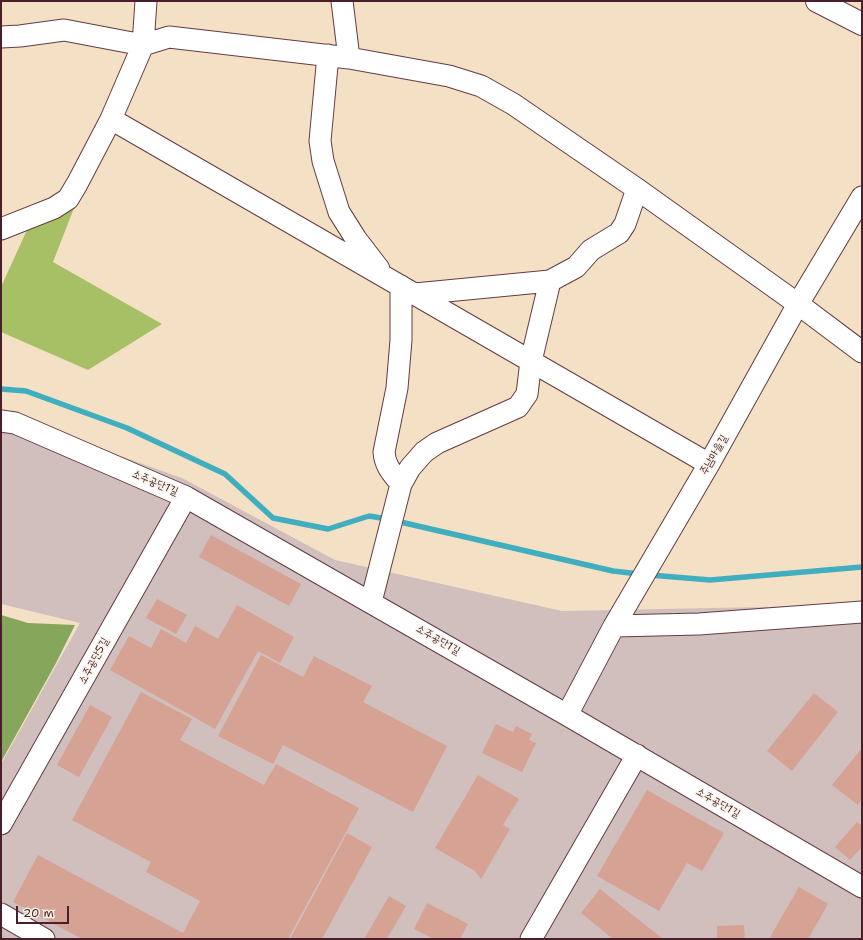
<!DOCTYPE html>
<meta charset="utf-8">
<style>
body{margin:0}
#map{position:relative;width:863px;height:940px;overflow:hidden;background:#f4e0c5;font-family:"Shantell Sans",sans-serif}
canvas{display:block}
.frame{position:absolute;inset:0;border:2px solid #4a1f2b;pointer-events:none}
.scale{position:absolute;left:16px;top:906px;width:53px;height:18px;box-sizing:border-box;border:2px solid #4a1f2b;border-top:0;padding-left:5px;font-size:12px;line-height:14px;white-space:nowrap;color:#4a1f2b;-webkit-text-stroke:3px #f7f3e8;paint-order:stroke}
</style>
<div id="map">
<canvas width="863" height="940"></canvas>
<div class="frame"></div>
<div class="scale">20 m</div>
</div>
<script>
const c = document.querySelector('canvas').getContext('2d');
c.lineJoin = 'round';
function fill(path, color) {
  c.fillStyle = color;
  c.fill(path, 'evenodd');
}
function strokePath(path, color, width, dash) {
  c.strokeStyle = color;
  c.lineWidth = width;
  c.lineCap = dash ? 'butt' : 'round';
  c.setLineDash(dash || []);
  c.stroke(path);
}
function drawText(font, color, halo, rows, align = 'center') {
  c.font = font + ' "Shantell Sans","Poor Story",sans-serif';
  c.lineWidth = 3;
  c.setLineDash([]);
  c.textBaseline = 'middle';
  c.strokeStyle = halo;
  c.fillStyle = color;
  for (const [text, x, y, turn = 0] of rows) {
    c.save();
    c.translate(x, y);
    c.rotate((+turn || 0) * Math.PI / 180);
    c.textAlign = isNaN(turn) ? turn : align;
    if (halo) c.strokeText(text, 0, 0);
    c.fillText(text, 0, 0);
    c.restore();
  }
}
const industrial = new Path2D(`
 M1,416l10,1 171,61 153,82 227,51 300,-6v334h-861v-175l79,-141 -79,-19z`);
const green = new Path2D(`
 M74,208l-21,54 109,62 -74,46 -87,-38v-45l26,-57z`);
const forest = new Path2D(`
 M1,615l27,8 47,2 -19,38 -55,99z`);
const stream = new Path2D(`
 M1,389l25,2 101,37 98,46 48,44 55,11 41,-13 18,3
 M396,521l217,50 26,3
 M650,575l60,5 152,-13`);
const building = new Path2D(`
 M211,535l90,49 -12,22 -90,-49z
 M157,599l30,16 -11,19 -30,-16z
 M237,605l57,32 -14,26 -22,-12 -43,78 -105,-59 19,-34 22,12 10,-19 25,14 9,-17 23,13z
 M261,655l42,22 11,-21 58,30 -9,16 84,44 -34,66 -130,-67 -10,19 -55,-28z
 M141,692l51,27 -12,21 84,45 12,-21 83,44 -71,131h-206l-69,-37 25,-47 145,78 17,-32 -54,-29 5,-10 -79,-42z
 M814,693l24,19 -46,59 -25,-20z
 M90,705l22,12 -33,60 -22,-12z
 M496,724l17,8 3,-6 16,8 -3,6 7,3 -14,29 -40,-19z
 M862,748v51l-4,6 -26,-20z
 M478,775l41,24 -16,26 7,4 -29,50 -6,-8 -40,-23z
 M647,790l77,43 -22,38 -15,-8 -28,48 -62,-35z
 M857,822l5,4v21l-12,13 -15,-13z
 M347,833l25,14 -50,92h-32z
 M799,887l29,17 -20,35h-33l-5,-2z
 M600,889l63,50h-50l-32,-26z
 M389,896l17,10 -19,33h-23z
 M427,903l41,21 -8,15h-26l-20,-10z
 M744,925l1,14h-28v-13z`);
const minor = new Path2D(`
 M146,1l-3,44 -32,74 598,345
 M342,1l7,57
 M1,37l19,-1 44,-6 79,15 26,-8 180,21 100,18 32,10 32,18 124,85 161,115 64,48
 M328,55l-8,86 3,20 16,51 17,27 23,30
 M1,229l53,-21 14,-9 9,-15 34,-65
 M415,294l135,-13
 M1,421l14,2 171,74 381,218 295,172
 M401,484c-9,-11 -16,-18 -17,-32l13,-64 4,-48v-54
 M371,602l30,-118 9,-16 14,-16 13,-9 81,-36 9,-13 4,-33 19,-80 26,-14 15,-17 28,-17 6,-9 12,-35
 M614,626l85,-2 163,-12
 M567,715l47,-89 95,-162 89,-160 64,-107
 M1,824l185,-327
 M1,914l43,25
 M531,939l106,-184`);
const major = new Path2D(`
 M817,1l45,23`);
const streetNames = [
 ["주남마을길",714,455,-60],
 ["소주공단1길",155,483,23],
 ["소주공단1길",438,640,30],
 ["소주공단5길",94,661,-61],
 ["소주공단1길",718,803,30]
];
fill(industrial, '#d1bfbe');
fill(green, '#a7c066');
fill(forest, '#85a65b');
strokePath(stream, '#41aebf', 5.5);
fill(building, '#d5a294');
strokePath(minor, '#643c42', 23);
strokePath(major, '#643c42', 24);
strokePath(minor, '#fff', 21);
strokePath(major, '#fff', 22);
drawText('11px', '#4a1f2b', '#f7f3e8', streetNames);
</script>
